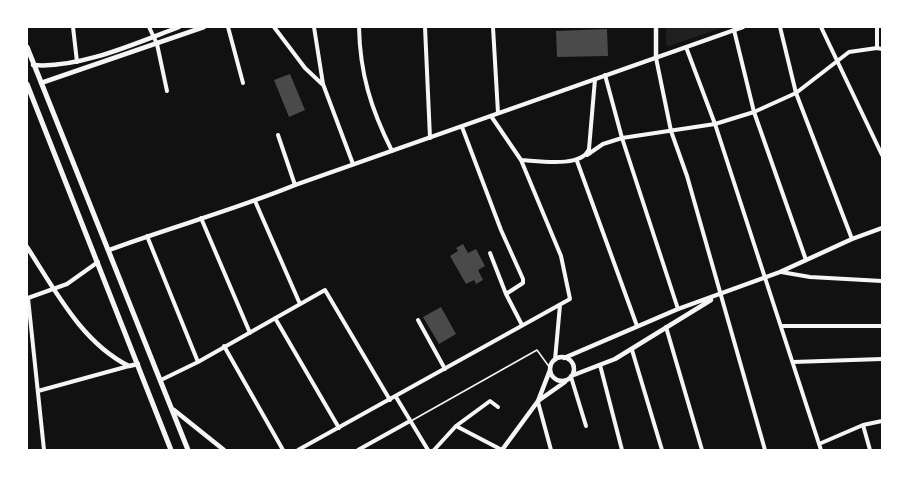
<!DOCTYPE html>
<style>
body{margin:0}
#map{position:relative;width:909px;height:477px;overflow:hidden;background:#111;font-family:"Exo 2",sans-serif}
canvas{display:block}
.frame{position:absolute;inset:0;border:28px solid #fff;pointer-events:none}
</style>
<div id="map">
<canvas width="909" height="477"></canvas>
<div class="frame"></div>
</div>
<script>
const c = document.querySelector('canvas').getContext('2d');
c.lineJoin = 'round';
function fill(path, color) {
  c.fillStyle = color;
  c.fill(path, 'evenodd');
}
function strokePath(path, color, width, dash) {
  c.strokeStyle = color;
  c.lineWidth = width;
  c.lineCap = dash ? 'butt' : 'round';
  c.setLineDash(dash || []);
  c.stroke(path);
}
const green = new Path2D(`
 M666,27h58l-55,19 -3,-1z`);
const building = new Path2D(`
 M607,29l1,27 -51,1 -1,-26z
 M290,74l15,36 -16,7 -15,-37z
 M463,244l5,9 8,-4 9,17 -7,4 5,10 -7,4 -2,-4 -8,4 -16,-28 8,-5 -2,-3z
 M441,307l15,27 -17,10 -16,-27z`);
const service = new Path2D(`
 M411,421l126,-71 13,18`);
const minor = new Path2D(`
 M73,27l4,35
 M149,27l8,17 10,47
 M228,27l15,56
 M274,27l31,41 17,16
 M314,27l9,57 30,80
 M359,27c1,47 12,82 33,124
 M425,27l5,111
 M493,27l5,86
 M780,27l16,66 56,146
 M821,27l61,128
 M877,27v21l5,1
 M734,30l20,82 52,148
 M686,47l29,77 106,326
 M656,58l15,73 16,45 78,274
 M605,75l17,63 56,171
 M491,116l30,44c18,1 61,8 68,-11l6,-70
 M462,127l39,103 22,49v4l-17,11
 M278,135l17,50
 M587,155l16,-11 19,-6 93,-14 39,-12 42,-19 53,-41 28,-4
 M577,161l60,165
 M255,201l45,103
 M201,218l49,115
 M147,236l51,126
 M490,253l16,41 16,31
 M781,272l29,5 72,4
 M28,298l16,152
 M28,298l39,-14 31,-22
 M275,318l64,110
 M418,320l27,49
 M782,326h100
 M666,327l36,123
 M224,346l59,104
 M632,350l30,100
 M555,360l5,-55
 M793,362l89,-3
 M600,365l22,85
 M571,377l15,49
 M161,380l37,-18 127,-72 65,110
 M38,391l91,-25
 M396,397l32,53
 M538,402l13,48
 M863,425l7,25
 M456,426l46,24
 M819,444l44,-19 19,-4
 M298,450l272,-151 -9,-43 -40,-96
 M358,450l52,-29
 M434,450l22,-24 34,-25 8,6`);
const tertiary = new Path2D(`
 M656,58v-31
 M33,65c46,4 103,-22 146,-38
 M41,83l163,-56
 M27,247c28,43 55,96 102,119l9,-2
 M109,250c62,-23 125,-40 186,-65l448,-158
 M550 369a12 12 0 1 1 24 0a12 12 0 1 1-24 0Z
 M564,358l114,-49 102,-37 72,-33 30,-11
 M571,376l44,-17 96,-59
 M538,401l27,-19
 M174,410l50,40
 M502,450l36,-49 12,-31`);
const secondary = new Path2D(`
 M27,47l161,403
 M27,84l144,366`);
fill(green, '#202020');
fill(building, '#4a4a4a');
strokePath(service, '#f5f5f5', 1.5);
strokePath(minor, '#f5f5f5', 4);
strokePath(tertiary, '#f5f5f5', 4.5);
strokePath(secondary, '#f5f5f5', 5);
</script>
